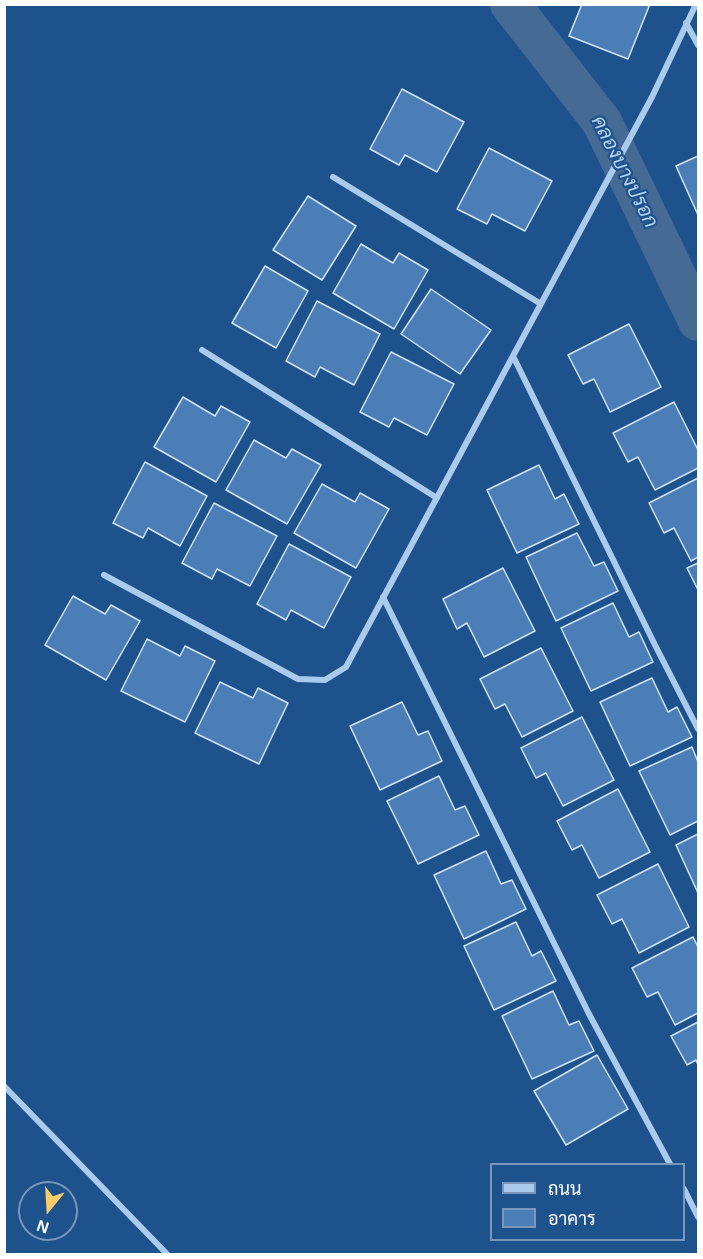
<!DOCTYPE html>
<meta charset="utf-8">
<style>
body{margin:0}
#map{position:relative;width:703px;height:1259px;overflow:hidden;background:#1e528c;font-family:Helvetica,Sarabun,sans-serif}
canvas{display:block}
.frame{position:absolute;inset:0;border:6px solid #fff;pointer-events:none}
.legend{position:absolute;left:490px;top:1163px;width:195px;height:78px;box-sizing:border-box;background:#1e528c;border:2px solid #7897ba;margin:0;padding:8px 10px;list-style:none;font-size:18px;color:#fff}
.legend li{display:flex;align-items:center;gap:12px;height:30px}
.legend b{width:30px;border:2px solid #7897ba}
.north{position:absolute;left:18px;top:1181px;width:60px;height:60px;box-sizing:border-box;background:#1e528c;border:2px solid #7897ba;border-radius:50%;rotate:198deg;font-size:16px;font-weight:700;line-height:24px;text-align:center;color:#fff}
.north::after{content:'';display:block;margin:auto;width:21px;height:27px;background:#fbcd6a;clip-path:polygon(50% 0,100% 100%,50% 72%,0 100%)}
</style>
<div id="map">
<canvas width="703" height="1259"></canvas>
<div class="frame"></div>
<ul class="legend">
<li><b style="height:8px;background:#abcbec"></b>ถนน</li>
<li><b style="height:16px;background:#4b7eb6"></b>อาคาร</li>
</ul>
<div class="north">N</div>
</div>
<script>
const c = document.querySelector('canvas').getContext('2d');
c.lineJoin = 'round';
function strokePath(path, color, width, dash) {
  c.strokeStyle = color;
  c.lineWidth = width;
  c.lineCap = dash ? 'butt' : 'round';
  c.setLineDash(dash || []);
  c.stroke(path);
}
function fill(path, color) {
  c.fillStyle = color;
  c.fill(path, 'evenodd');
}
function drawText(font, color, halo, rows, align = 'center') {
  c.font = font + ' Helvetica,Sarabun,sans-serif';
  c.lineWidth = 4.5;
  c.setLineDash([]);
  c.textBaseline = 'middle';
  c.strokeStyle = halo;
  c.fillStyle = color;
  for (const [text, x, y, turn = 0] of rows) {
    c.save();
    c.translate(x, y);
    c.rotate((+turn || 0) * Math.PI / 180);
    c.textAlign = isNaN(turn) ? turn : align;
    if (halo) c.strokeText(text, 0, 0);
    c.fillText(text, 0, 0);
    c.restore();
  }
}
const canal = new Path2D(`
 M510,4l92,118 96,199`);
const building = new Path2D(`
 M582,4h68l-22,55 -59,-23z
 M402,89l62,33 -27,50 -32,-17 -6,10 -29,-16z
 M489,148l63,33 -27,50 -33,-17 -5,10 -30,-15z
 M698,156v59l-22,-49z
 M308,196l48,30 -34,54 -49,-30z
 M361,244l32,19 6,-10 29,17 -34,59 -61,-36z
 M265,266l43,25 -32,57 -44,-25z
 M431,289l60,41 -31,44 -59,-40z
 M317,301l63,33 -26,51 -34,-18 -5,10 -29,-16z
 M629,324l32,63 -51,25 -16,-33 -11,5 -15,-29z
 M391,352l63,32 -27,51 -33,-17 -5,9 -29,-15z
 M183,397l32,19 6,-10 29,16 -34,60 -62,-35z
 M674,402l24,48v18l-43,22 -17,-33 -10,5 -15,-29z
 M254,440l32,18 6,-9 29,16 -34,59 -61,-34z
 M145,462l62,34 -27,50 -32,-18 -5,10 -30,-15z
 M539,465l16,34 9,-5 15,30 -62,29 -30,-63z
 M698,478v79l-7,4 -17,-33 -10,5 -15,-30z
 M322,484l33,18 5,-9 29,16 -33,59 -62,-35z
 M214,503l63,33 -27,50 -33,-17 -5,10 -30,-16z
 M577,533l17,33 10,-4 14,29 -62,30 -30,-64z
 M289,544l62,33 -27,51 -33,-18 -5,10 -29,-16z
 M698,563v27l-11,-22z
 M503,568l32,63 -51,26 -17,-34 -10,6 -14,-30z
 M73,596l32,18 6,-9 29,16 -34,59 -61,-35z
 M613,603l16,34 10,-5 14,30 -62,29 -30,-63z
 M147,639l33,17 5,-10 30,15 -30,61 -64,-31z
 M541,648l32,63 -51,26 -17,-33 -10,5 -15,-30z
 M652,678l16,34 9,-5 15,30 -62,29 -30,-64z
 M220,682l33,16 5,-10 30,15 -29,61 -64,-31z
 M402,702l16,33 10,-4 14,30 -62,29 -30,-64z
 M582,717l32,63 -51,26 -17,-33 -10,5 -15,-30z
 M692,747l6,15v59l-28,14 -31,-64z
 M439,776l16,34 10,-4 14,29 -61,29 -31,-63z
 M618,789l32,63 -51,26 -17,-33 -10,5 -15,-29z
 M698,834v59l-22,-48z
 M486,851l15,33 11,-4 14,29 -62,30 -30,-64z
 M658,864l31,63 -50,26 -17,-34 -10,5 -15,-29z
 M516,922l16,34 9,-5 15,30 -62,29 -30,-64z
 M693,937l5,10v66l-23,12 -17,-33 -11,5 -15,-29z
 M553,991l16,34 10,-4 15,30 -62,28 -30,-63z
 M698,1022v43l-2,-5 -9,5 -16,-29z
 M597,1055l31,54 -62,36 -32,-54z`);
const minor = new Path2D(`
 M686,23l12,22
 M333,177l208,127
 M202,350l235,148
 M513,356l142,289 43,84
 M104,575l194,104 27,1 21,-13 306,-570 44,-93
 M383,597l206,417 81,150
 M4,1086l163,168
 M684,1189l14,28`);
const waterNames = [
 ["คลองบางปรอก",624,172,63]
];
strokePath(canal, '#456a94', 40);
fill(building, '#4b7eb6');
strokePath(building, '#d0e4f9', 1.5);
strokePath(minor, '#abcbec', 6);
drawText('italic 20px', '#b7d4f3', '#1e528c', waterNames);
</script>
